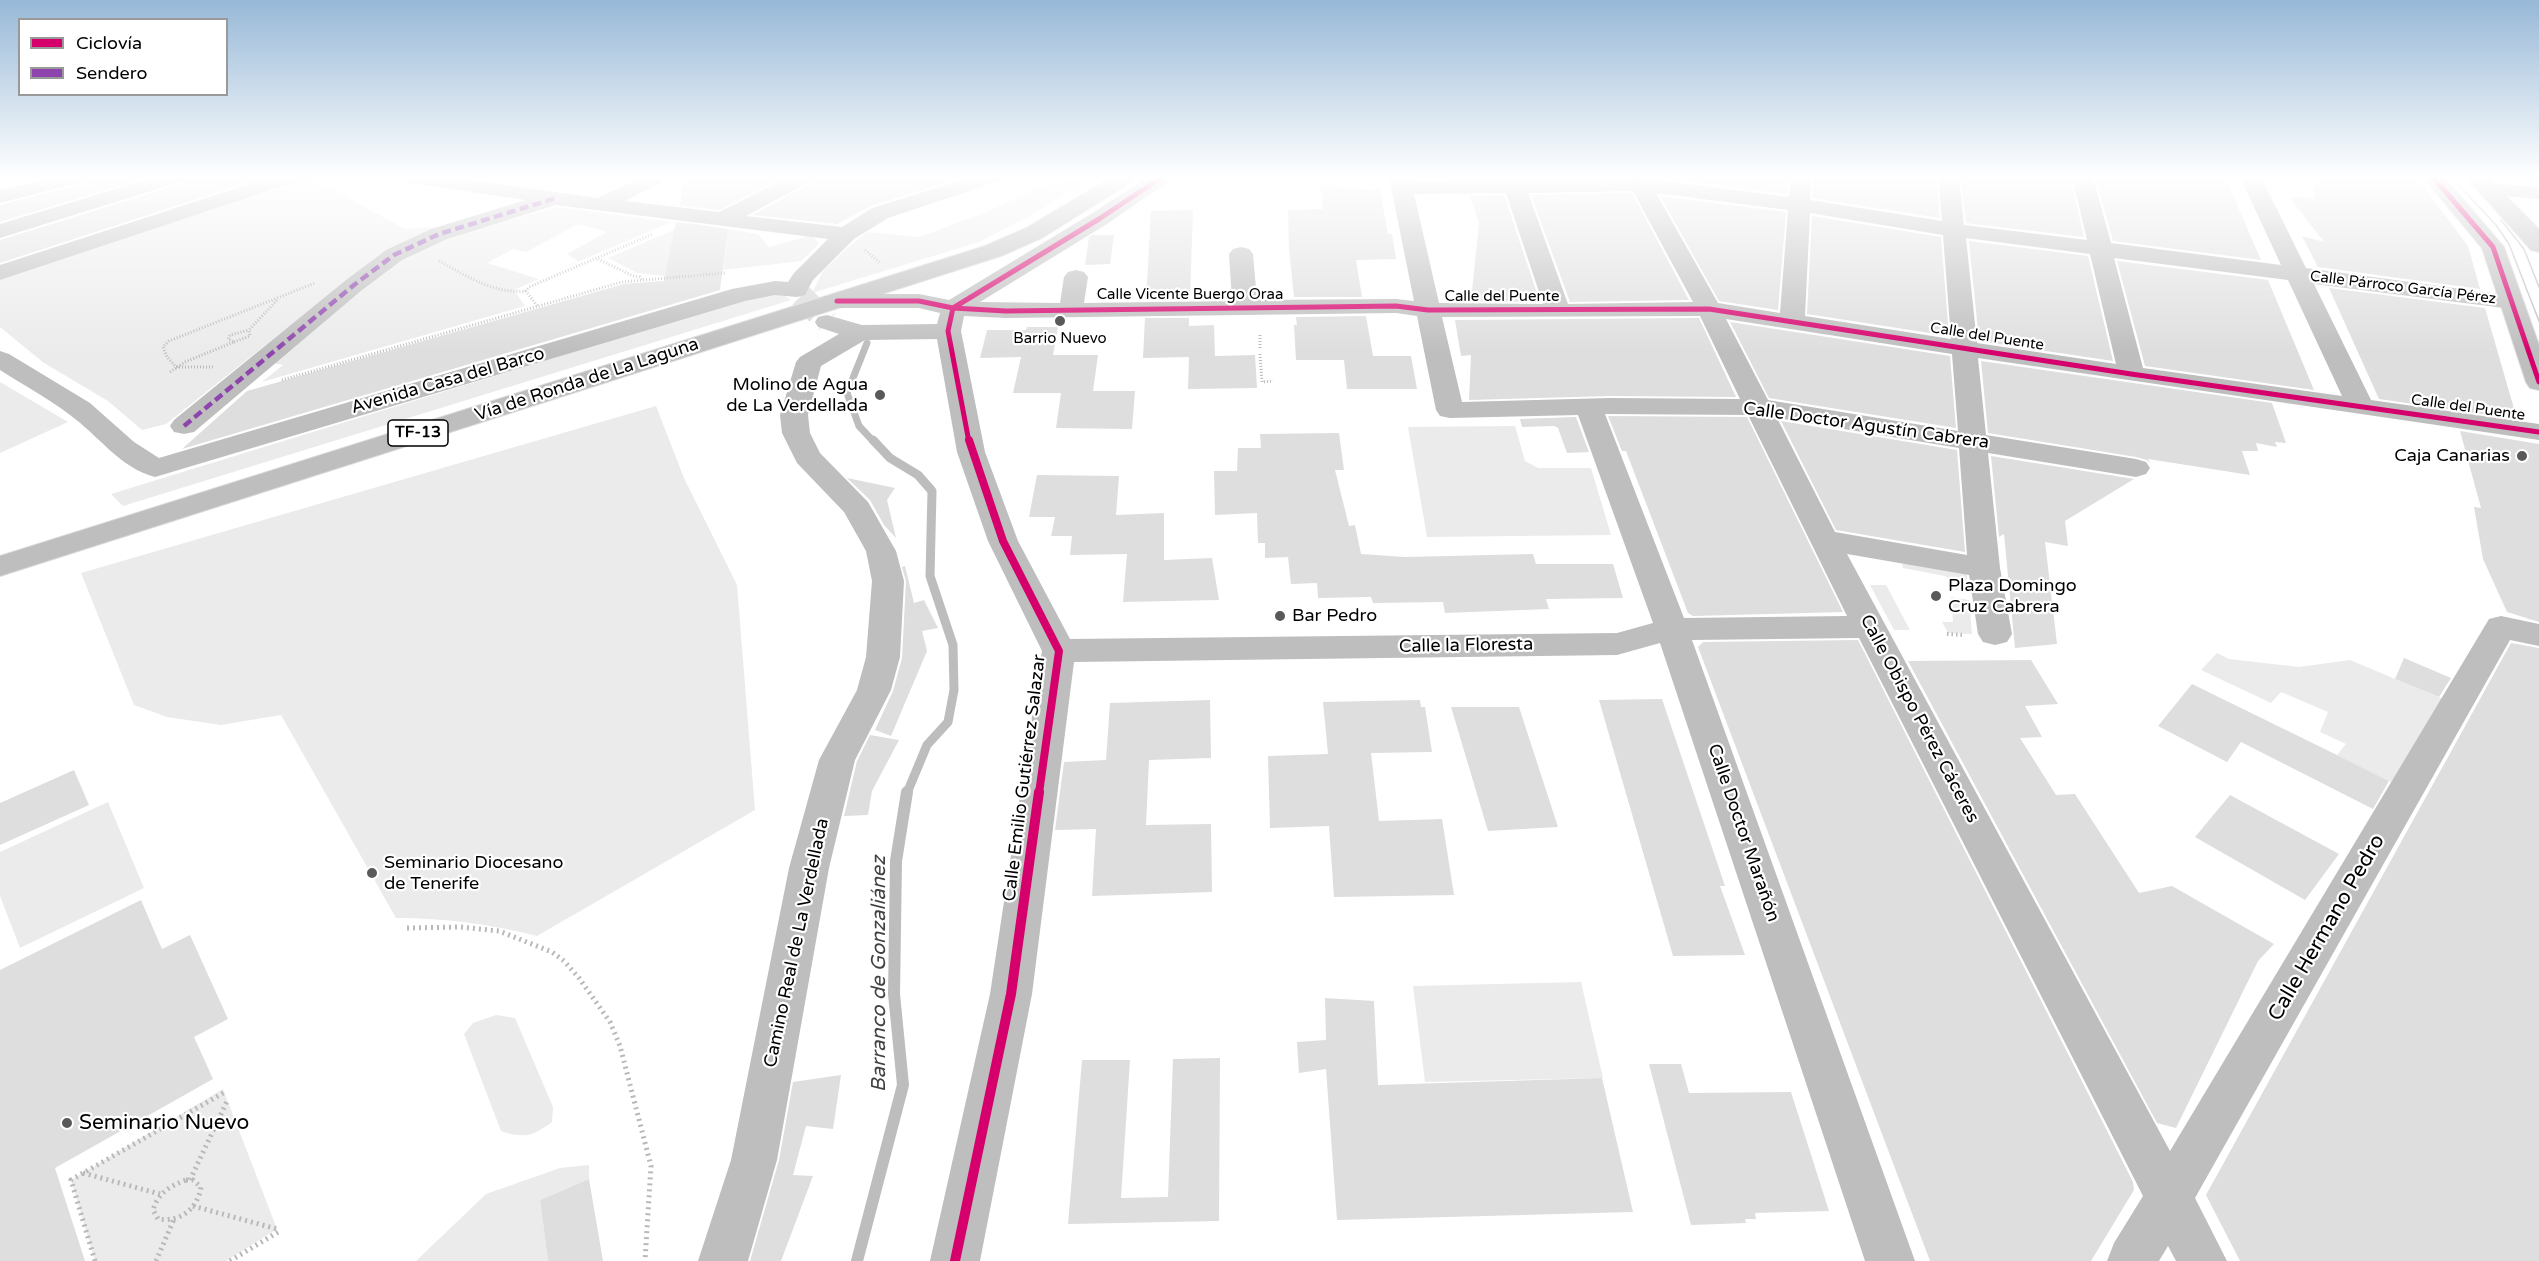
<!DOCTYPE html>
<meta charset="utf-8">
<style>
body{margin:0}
#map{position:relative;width:2539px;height:1261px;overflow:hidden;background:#fff;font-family:"Varela Round",sans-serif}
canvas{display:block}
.legend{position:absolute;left:18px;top:18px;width:210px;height:78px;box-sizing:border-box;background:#fff;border:2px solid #999;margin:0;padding:8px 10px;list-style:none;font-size:18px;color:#000}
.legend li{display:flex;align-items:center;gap:12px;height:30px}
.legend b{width:30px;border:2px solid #999}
</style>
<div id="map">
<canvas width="2539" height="1261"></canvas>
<ul class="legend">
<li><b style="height:8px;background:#d6006c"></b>Ciclovía</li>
<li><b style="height:8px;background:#8e44ad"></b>Sendero</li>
</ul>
</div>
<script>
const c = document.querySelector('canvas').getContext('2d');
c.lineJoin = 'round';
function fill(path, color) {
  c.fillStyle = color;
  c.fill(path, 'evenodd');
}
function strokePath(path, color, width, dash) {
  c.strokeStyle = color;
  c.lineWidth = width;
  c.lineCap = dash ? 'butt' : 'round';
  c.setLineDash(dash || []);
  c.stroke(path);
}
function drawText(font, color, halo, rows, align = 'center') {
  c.font = font + ' "Varela Round",sans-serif';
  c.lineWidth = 4.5;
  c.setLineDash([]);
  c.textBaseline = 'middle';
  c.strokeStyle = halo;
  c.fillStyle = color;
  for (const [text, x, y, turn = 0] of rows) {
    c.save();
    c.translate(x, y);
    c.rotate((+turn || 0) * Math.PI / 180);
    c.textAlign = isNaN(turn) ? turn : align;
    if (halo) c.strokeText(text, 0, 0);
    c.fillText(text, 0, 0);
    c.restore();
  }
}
const green = new Path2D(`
 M310,177l95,52 31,-2 -56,27 -214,170 -24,6 -34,-29 -64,-38 -44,-36v-47z
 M1058,177h35l-60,37 -54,28 -167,51 11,-22 27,-26 18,-13 51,5 68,-25z
 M557,207l114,15 -112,48 19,-9 -11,-7 40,-22 -29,-8 -52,28 -13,-3 -26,14 52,16 -25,11 11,16 -263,76 21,-17 -12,-2 65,-54 67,-51 40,-20z
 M690,223l68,11 11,13 43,-12 7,9 -18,17 -78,9 4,-30 -55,5 -7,31 -28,-3 -29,-15z
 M780,292l11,8 -668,206 -12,-12 654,-201z
 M0,382l68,40 -68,31z
 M656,406l28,72 53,107 18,225 -218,126c-47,-12 -92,-18 -141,-18l-115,-203 -60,10 -54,-8 -33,-12 -53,-132z
 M1515,426l10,35 13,7h53l20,67 -184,2 -19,-110z
 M1901,558l63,14 3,3 1,17 -17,-3v-9l-6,-4 -42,-8z
 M1870,585h16l24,45h-16z
 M1951,597l18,3 3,34 -24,-1 -6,-11h11z
 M2217,653l12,6 70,8 51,-7 98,41 -51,84 -60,-30 9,-11 -26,-12 8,-20 -47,-20 -10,11 -70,-33z
 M108,802l36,86 -124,60 -20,-52v-44z
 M1581,982l22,96 -178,4 -12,-96z
 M496,1015l19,3 38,89 -1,15c-19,14 -28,17 -51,9l-37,-97 9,-11z
 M223,1089l54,140 -51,32h-131l-24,-81z
 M589,1165v14l-49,21 8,61h-132l70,-67 74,-26z`);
const streamFar2 = new Path2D(`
 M867,343l-20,50 12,33 15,16`);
const streamFar1 = new Path2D(`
 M873,440l17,18 28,17 14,16 -2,85 23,69 1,45 -6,32 -21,23 -20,48`);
const stream = new Path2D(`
 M857,1261l46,-176 -9,-91 2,-133 11,-69`);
const building = new Path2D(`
 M99,177h50l-149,45v-17l86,-22 4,-4z
 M189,177h76l-265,86v-23l184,-57z
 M685,177h100l-66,33 -39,-5z
 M816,177h140v2l-85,27 -34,18 -84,-9 59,-32z
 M1649,177h140l-2,17z
 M1813,177h123l4,41 -128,-20z
 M1961,177h109l14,60 -118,-14z
 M2095,177h130l36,83 -148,-19z
 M2315,177h97l14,13 42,56 12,43 -162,-22 -16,-31 22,6 -34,-44 7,1 -2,-3 19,3z
 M1321,186l59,4 8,44h4l4,25 -40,1 6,37h-68l-5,-48 -1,-39 35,-1z
 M1632,193l57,107 -119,2 -39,-107z
 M1504,195l36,107 -69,-1 8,-78 -9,-27z
 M1660,196l126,16 -8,98 -59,-9z
 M1193,210l-3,89 -44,1 5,-89z
 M1812,216l129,21 8,99 -142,-22z
 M676,222l52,7 -8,61 -538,159 65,-58 377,-107 40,-3z
 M1093,235h21l-4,29 -25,1 4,-28z
 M1969,241l119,15 25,105 -134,-20z
 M2117,261l151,19 46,110 -169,-24z
 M2329,288l156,20 32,111 -138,-20z
 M1366,316l7,40h38l6,33h-70l-3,-29h-48l-2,-35h3l-1,-8z
 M1145,318h44v8l25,-1 1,31 40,-1 2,33 -69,1 1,-32 -46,1z
 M1699,318l37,79 -126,-1 -141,4 2,-45 -10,1 -6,-36z
 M1730,322l220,34 6,72 -187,-30z
 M1027,327h31l-5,28h45l-5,36h42l-3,38 -76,-1 5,-35h-48l8,-36 -41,1 7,-28h39z
 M1981,361l291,42 14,40 -11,-1 2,5 -21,-4 2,8h-16l8,24 -102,-16 2,4 -3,-3 -11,-3 -148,-24z
 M1608,416l139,1 96,195 -150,4 -5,-3 -62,-162h-4z
 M1576,417l13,35 -22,1 -9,-25 -4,-2 -32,1 -2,-8z
 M1781,421l176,29 8,102 -129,-22z
 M2460,431l79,13v178l-32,-10 -24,-53 -9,-52 7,1z
 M1339,433l5,37h-9l14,56 6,-1 6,29 44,3 128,-3 3,10h77l10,34 -77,1 3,10 -104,4 -2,-11 -70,1 -2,-6 -53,1 -1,-15 -26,1 -3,-27 -23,1v-15h-7l-1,-30 -42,2 -1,-44h23l1,-23h23l-1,-14z
 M1991,456l143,23 -69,42 3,25 -23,-4 12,102 -42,4 -11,-114 -5,3z
 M1037,475l82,1 -3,39 48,-2v47l48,-2 7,42 -96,2 4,-48 -57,1 2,-19h-21l4,-19h-26z
 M847,478l48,10 -8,12 9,38 -12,-13 -14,-25z
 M905,566l9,37 10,-3 14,28 -16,3 5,20 -36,85 -16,-6 18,-39 9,-33 4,-77 -4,-14z
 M1858,640l275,542 1,8 -43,71h-161l-232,-614 5,-5z
 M2511,643l28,5v613h-299l-34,-66z
 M2404,658l47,20 -12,19 -44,-18z
 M2031,660l27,44 -33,2 17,31 -22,1 36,57 19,-1 64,99 33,-7 102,58 -16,17 -82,167 -19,-5 -249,-462z
 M2192,684l145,71 52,26 -16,28 -132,-67 -14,20 -69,-36z
 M1662,699l63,187h-5l25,69 -72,1 -74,-256z
 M1210,700l1,58 -62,2 -3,65 65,-1 1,68 -120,4 4,-67 -41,1 9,-68 42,-2 4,-57z
 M1420,700l1,7h4l7,45 -61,1 8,68 63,-2 12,76 -120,2 -5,-71 -59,2 -2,-72 60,-2 -5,-52z
 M1451,707h68l39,120 -70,4z
 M870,735l29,5 -27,51 -4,24 -24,1 13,-55z
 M74,770l15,35 -89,40v-42z
 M2230,795l109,59 -34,46 -110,-63z
 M141,900l21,49 28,-14 38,84 -34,18 19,42 -158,89 30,93h-85v-291z
 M1325,998l49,3 4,84 224,-7 31,134 -296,8 -11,-151 -27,4 -2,-31 29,-2z
 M1220,1058l-1,163 -151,3 14,-164h48l-9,138 47,-1 5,-138z
 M1649,1064h32l8,29 102,-1 38,119 -74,2 1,6h-11l1,4 -55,2z
 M841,1075l-8,54 -27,-3 -13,49 20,1 -32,85h-31l29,-101 14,-78z
 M589,1179l14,82h-55l-8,-61z`);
const minorTunnel = new Path2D(`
 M801,296l26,26`);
const pathFar2 = new Path2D(`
 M865,250l15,13
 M598,259l35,17 7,1 2,3
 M439,261c28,15 54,33 87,30
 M537,306l-11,-15 3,-4 124,-53
 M1260,335v14
 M234,342l16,-6 -1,-6 29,-31
 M1260,354l2,28 11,-1
 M213,367h-37l-9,-10 -4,-10 6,-6 146,-58
 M170,372l15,-10 49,-20 -6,-3 2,-4 19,-5
 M282,380l340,-98 103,-9`);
const pathFar1 = new Path2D(`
 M1947,634l16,1`);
const path = new Path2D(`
 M407,928l53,-1 39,4 53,21 12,9 15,17 31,44 10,24 31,120 -6,95
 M83,1173l77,21
 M186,1180h7l8,7c-3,21 -21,36 -43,32l-5,-9c5,-17 17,-24 33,-30z
 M190,1180l38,-81
 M193,1206l84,23
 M95,1261l-24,-81 154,-88
 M156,1261l18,-42
 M230,1261l48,-29`);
const minor = new Path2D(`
 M55,177h34l-4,4 -85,22v-13z
 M155,177h32l-4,4 -183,57v-14z
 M271,177h31l-4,4 -298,99v-15z
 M401,177h50l147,21 43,-21h25l-3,4 -38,20 94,11 70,-35h25l-3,4 -65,35 96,11 30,-19 100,-31h31l-4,4 -111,37 -34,21 -41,41 -8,15 -8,2 -22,-2 -30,6 -590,176c-35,-9 -57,-42 -85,-62 -22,-17 -47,-30 -70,-45v-19l9,3 81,49 44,39 25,16 573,-169 43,-8 13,1 6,-9 34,-34 -272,-34 -109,34 -45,21 -40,30 -168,142 -10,2 -10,-2 -4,-6 4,-6 172,-140 40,-30 45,-21 95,-29 -115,-17 -7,-2z
 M1148,177h25l-4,4 -62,43 -127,78 80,1 4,-26 4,-5 8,-2 8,2 4,5 -4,26 148,-2 -3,-47 4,-5 8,-2 8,2 4,5 4,46 139,-1 18,2 -25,-124h20l2,4 89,-1 -1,-3h20l2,3 125,-3 2,2 141,18 2,-20h20l-1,23 132,21 -4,-44h21l5,48 123,15 -15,-63h21l18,66 170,22 -41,-88h21l45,91 215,29 3,5 -3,5 -9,2 -198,-25 57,116 168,24v16l-561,-82 8,77 150,24 10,3 4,6 -4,6 -10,3 -148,-24 12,115 12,66 -5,8 -12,3 -12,-3 -5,-8 -9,-59 -122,-21 323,597 319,-532 12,-3 38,8v22l-29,-6 -315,558 32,63h-51l-8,-15 -9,15h-52l7,-18 29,-47 -284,-558 -167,2 223,621h-50l-205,-618 -43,12 -543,7 -42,332 -52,267h-50l60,-267 52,-343 -54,-110 -31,-89 -20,-113 -72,1 -44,26 -13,49 2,18 10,20 48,49 28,49 8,30 -4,76 -9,33 -36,70 -26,108 -52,292 -29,101h-50l33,-101 58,-292 30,-108 38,-70 9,-33 6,-76 -6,-30 -22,-39 -47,-49 -15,-30 -2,-18 16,-53 4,-5 39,-23 -21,-7 -3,-5 3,-5 9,-2 35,10 75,-1 3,-11 -21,-5h-82l-9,-2 -3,-5 3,-5 9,-2h82l30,6 142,-86zM1633,191l60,111 -125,2 -40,-111zM1506,193l37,111 -104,-1 -25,-109zM1656,193l132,17 -8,103 -62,-10zM1810,213l133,22 8,104 -146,-23zM1966,238l124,16 26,110 -139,-21zM2114,258l174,22 54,116 -199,-28zM1396,313l21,3 19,94 4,6 10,2 128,-3 75,208 -36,10 -547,6 -52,-98 -33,-89 -24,-121 3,-15 42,2zM1700,316l40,83 -130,-1 -148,4 -20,-85zM1726,319l226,35 6,77 -190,-31zM1605,414l143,1 99,201 -163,2zM1777,418l182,30 8,107 -132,-23z
 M2489,183l50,4v12l-58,-5 -3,-5 3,-5z`);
const major = new Path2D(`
 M1112,177h25l-4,4 -91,57 -41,18 -1001,320v-20l985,-310 41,-18z
 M2423,177h21l60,70 35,98v45l-9,-2 -4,-6 -44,-134z
 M2466,177h21l52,52v23l-8,-2z`);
const tram = new Path2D(`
 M2451,177l45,48 13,19 30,77
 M2501,220l23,29 15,38`);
const quiet = new Path2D(`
 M184,426l170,-141 40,-30 45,-21 117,-36`);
const cyclewayFar2 = new Path2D(`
 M2433,177l60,70 46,135
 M837,301h82l34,7 53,3 390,-5 32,4 281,-1 422,65 408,58
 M969,442l-21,-111 5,-23 146,-89 63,-42`);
const cyclewayFar1 = new Path2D(`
 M969,440l34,101 56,110 -20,142`);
const cycleway = new Path2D(`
 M955,1261l56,-267 28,-202`);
const markers = [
 [1060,321,6,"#595959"],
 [880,395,6,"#595959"],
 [2522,456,6,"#595959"],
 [1936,596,6,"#595959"],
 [1280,616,6,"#595959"],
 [372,873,6,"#595959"],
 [67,1123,6,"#595959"]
];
const farStreetnames = [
 ["Calle Párroco García Pérez",2403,288,7],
 ["Calle Vicente Buergo Oraa",1190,295],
 ["Calle del Puente",1502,297],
 ["Calle del Puente",1987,337,9],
 ["Calle del Puente",2468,408,8]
];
const farPoinames = [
 ["Barrio Nuevo",1060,339]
];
const shields = [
 [418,433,60]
];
const shieldNames = [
 ["TF-13",418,433]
];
const streetNames = [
 ["Vía de Ronda de La Laguna",587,380,-18],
 ["Avenida Casa del Barco",448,381,-16],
 ["Calle Doctor Agustín Cabrera",1866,426,8],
 ["Calle la Floresta",1466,646,-1],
 ["Calle Obispo Pérez Cáceres",1919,719,62],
 ["Calle Emilio Gutiérrez Salazar",1025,778,-83],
 ["Calle Doctor Marañón",1743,833,71],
 ["Camino Real de La Verdellada",797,943,-78]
];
const poiNames = [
 ["Molino de Agua",868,385,"right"],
 ["de La Verdellada",868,406,"right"],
 ["Caja Canarias",2510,456,"right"],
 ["Plaza Domingo",1948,586],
 ["Cruz Cabrera",1948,607],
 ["Bar Pedro",1292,616],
 ["Seminario Diocesano",384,863],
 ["de Tenerife",384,884]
];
const waterNames = [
 ["Barranco de Gonzaliánez",880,974,-90]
];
const nearStreetnames = [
 ["Calle Hermano Pedro",2327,928,-60]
];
const nearPoinames = [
 ["Seminario Nuevo",79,1123]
];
fill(green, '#ebebeb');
strokePath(streamFar2, '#bdbdbd', 7);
strokePath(streamFar1, '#bdbdbd', 9);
strokePath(stream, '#bdbdbd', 12);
fill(building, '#dedede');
strokePath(minorTunnel, '#d9d9d9', 24, [24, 12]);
strokePath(major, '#dbdbdb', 2);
strokePath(pathFar2, '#b9b9b9', 3, [1, 2]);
strokePath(pathFar1, '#b9b9b9', 4, [1.5, 3]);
strokePath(path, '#b9b9b9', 5, [2, 4]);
fill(minor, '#bebebe');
fill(major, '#bebebe');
strokePath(tram, '#bebebe', 1.5);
strokePath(quiet, '#8e44ad', 4.5, [9, 4.5]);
strokePath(cyclewayFar2, '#d6006c', 5);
strokePath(cyclewayFar1, '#d6006c', 8);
strokePath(cycleway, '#d6006c', 10);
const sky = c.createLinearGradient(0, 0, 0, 353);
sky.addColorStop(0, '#97b8d7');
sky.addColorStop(0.5, '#fff');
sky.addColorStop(1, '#ffffff00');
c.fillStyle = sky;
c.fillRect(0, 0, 2539, 353);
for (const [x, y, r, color] of markers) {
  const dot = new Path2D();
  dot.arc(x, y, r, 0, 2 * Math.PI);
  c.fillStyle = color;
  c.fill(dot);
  strokePath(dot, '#fff', 2);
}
drawText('15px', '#000', '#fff', farStreetnames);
drawText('15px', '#000', '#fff', farPoinames);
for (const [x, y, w] of shields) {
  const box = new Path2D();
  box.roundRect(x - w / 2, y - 13, w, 26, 4.5);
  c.fillStyle = '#fff';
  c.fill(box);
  strokePath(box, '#000', 1.5);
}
drawText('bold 16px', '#000', null, shieldNames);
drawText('18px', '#000', '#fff', streetNames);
drawText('18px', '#000', '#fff', poiNames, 'left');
drawText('italic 20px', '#424242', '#fff', waterNames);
drawText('21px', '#000', '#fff', nearStreetnames);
drawText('21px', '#000', '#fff', nearPoinames, 'left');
</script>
